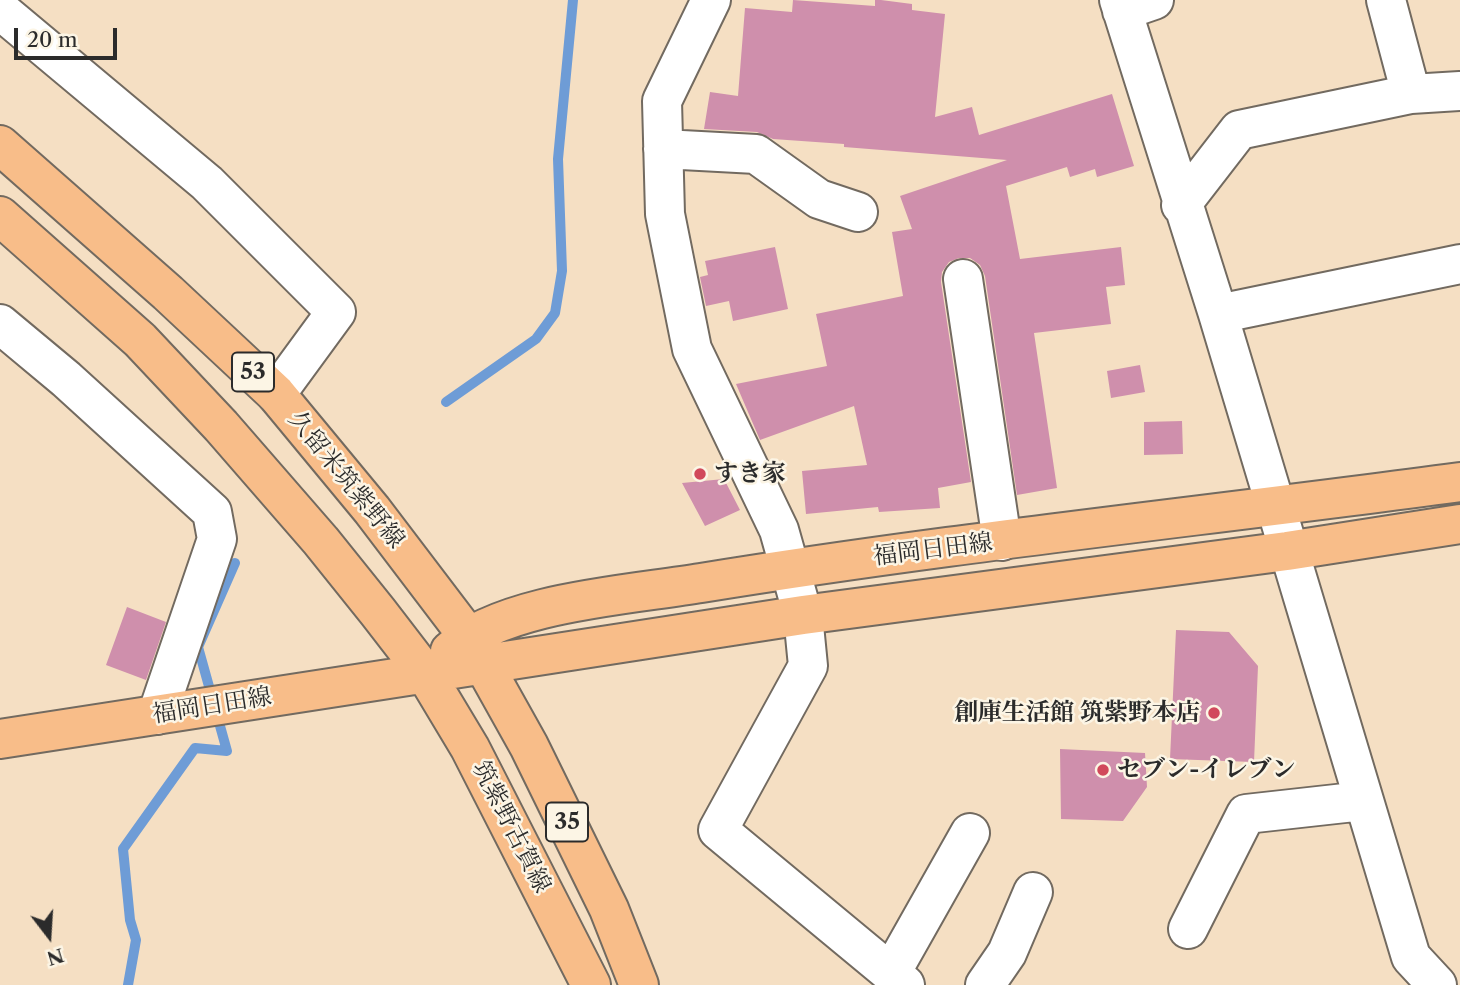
<!DOCTYPE html>
<meta charset="utf-8">
<style>
body{margin:0}
#map{position:relative;width:1460px;height:985px;overflow:hidden;background:#f5dfc3;font-family:"Libre Caslon Text",serif}
canvas{display:block}
.north{position:absolute;left:14px;top:901px;width:70px;height:70px;-webkit-text-stroke:5px #fcf5e5;paint-order:stroke;rotate:163deg;font-size:19px;font-weight:700;line-height:28px;text-align:center;color:#2b2b2b}
.north::after{content:'';display:block;margin:auto;width:24px;height:32px;background:#2b2b2b;clip-path:polygon(50% 0,100% 100%,50% 72%,0 100%)}
.scale{position:absolute;left:14px;top:28px;width:103px;height:32px;box-sizing:border-box;border:4px solid #2b2b2b;border-top:0;padding-left:9px;font-size:21px;line-height:24px;white-space:nowrap;color:#2b2b2b;-webkit-text-stroke:5px #fcf5e5;paint-order:stroke}
</style>
<div id="map">
<canvas width="1460" height="985"></canvas>
<div class="north">N</div>
<div class="scale">20 m</div>
</div>
<script>
const c = document.querySelector('canvas').getContext('2d');
c.lineJoin = 'round';
function strokePath(path, color, width, dash) {
  c.strokeStyle = color;
  c.lineWidth = width;
  c.lineCap = dash ? 'butt' : 'round';
  c.setLineDash(dash || []);
  c.stroke(path);
}
function fill(path, color) {
  c.fillStyle = color;
  c.fill(path, 'evenodd');
}
function drawText(font, color, halo, rows, align = 'center') {
  c.font = font + ' "Libre Caslon Text","Noto Serif JP",serif';
  c.lineWidth = 5;
  c.setLineDash([]);
  c.textBaseline = 'middle';
  c.strokeStyle = halo;
  c.fillStyle = color;
  for (const [text, x, y, turn = 0] of rows) {
    c.save();
    c.translate(x, y);
    c.rotate((+turn || 0) * Math.PI / 180);
    c.textAlign = isNaN(turn) ? turn : align;
    if (halo) c.strokeText(text, 0, 0);
    c.fillText(text, 0, 0);
    c.restore();
  }
}
const stream = new Path2D(`
 M446,402l90,-63 19,-26 7,-42 -4,-112 15,-159
 M128,985l8,-45 -6,-20 -7,-71 72,-101 32,3 -29,-104 37,-84`);
const building = new Path2D(`
 M793,0l82,6v-6h6l31,4v6l33,4 -10,103 37,-10 7,28 133,-41 22,72 -37,11 -2,-8 -25,8 -3,-10 -61,19 14,73 101,-12 4,38 -19,2 5,37 -77,9 23,155 -40,7 -32,-219 -5,-11 -10,-7h-11l-10,4 -7,10 -1,10 30,200 -33,6 2,20 -61,4 -1,-5 -72,7 -4,-43 65,-6 -13,-59 -94,34 -24,-56 91,-18 -11,-52 87,-18 -11,-64 20,-3 -12,-33 107,-36 -163,-13v-3l-71,-5 -16,-7 -53,-3 6,-37 28,4 7,-88 47,4z
 M775,247l13,62 -55,12 -4,-20 -23,5 -6,-29 8,-2 -3,-14z
 M1140,365l5,27 -34,6 -4,-27z
 M1182,421l1,33 -39,1v-33z
 M724,479l16,31 -35,16 -23,-43z
 M127,607l39,15 -20,58 -40,-15z
 M1176,630l53,2 29,34 -4,96 -84,-3z
 M1060,749l85,4 2,34 -24,34 -62,-2z`);
const minor = new Path2D(`
 M711,0l-49,101 3,113 27,135 87,181 24,85 5,51 -90,164 187,155
 M1119,0l99,314 193,643 26,28
 M0,10l207,173 129,129 -60,82
 M1122,11l32,-11
 M1411,94l49,-3
 M663,149l93,5 63,45 39,13
 M1181,205l58,-75 172,-36 -25,-94
 M963,279l39,262
 M1218,314l242,-50
 M0,324l66,55 146,133 5,27 -60,176
 M1188,929l58,-115 117,-13
 M891,973l79,-140
 M985,985l22,-32 26,-61`);
const major = new Path2D(`
 M0,145l168,148 108,101 96,116 95,125 62,111 80,163 30,76
 M0,216l140,124 81,86 100,115 57,71 47,61 45,75 121,237
 M450,651c54,-49 179,-56 251,-68 252,-41 506,-67 759,-101
 M0,739l803,-124 484,-64 173,-27`);
const markers = [
 [700,474,7,"#d1495b"],
 [1214,713,7,"#d1495b"],
 [1103,770,7,"#d1495b"]
];
const shields = [
 [253,372,42],
 [567,822,42]
];
const shieldNames = [
 ["53",253,372],
 ["35",567,822]
];
const poiNames = [
 ["すき家",714,474],
 ["創庫生活館 筑紫野本店",1200,713,"right"],
 ["セブン-イレブン",1117,770]
];
const streetNames = [
 ["久留米筑紫野線",346,480,51],
 ["福岡日田線",933,550,-7],
 ["福岡日田線",212,706,-9],
 ["筑紫野古賀線",511,827,63]
];
strokePath(stream, '#6e9cd6', 10);
fill(building, '#cf8fac');
strokePath(minor, '#726a60', 42);
strokePath(major, '#726a60', 42);
strokePath(minor, '#fff', 38);
strokePath(major, '#f8bd89', 38);
for (const [x, y, r, color] of markers) {
  const dot = new Path2D();
  dot.arc(x, y, r, 0, 2 * Math.PI);
  c.fillStyle = color;
  c.fill(dot);
  strokePath(dot, '#fcf5e5', 2.5);
}
for (const [x, y, w] of shields) {
  const box = new Path2D();
  box.roundRect(x - w / 2, y - 19.5, w, 39, 5);
  c.fillStyle = '#fcf5e5';
  c.fill(box);
  strokePath(box, '#2b2b2b', 2);
}
drawText('bold 23px', '#2b2b2b', null, shieldNames);
drawText('bold 24px', '#2b2b2b', '#fcf5e5', poiNames, 'left');
drawText('24px', '#2b2b2b', '#fcf5e5', streetNames);
</script>
